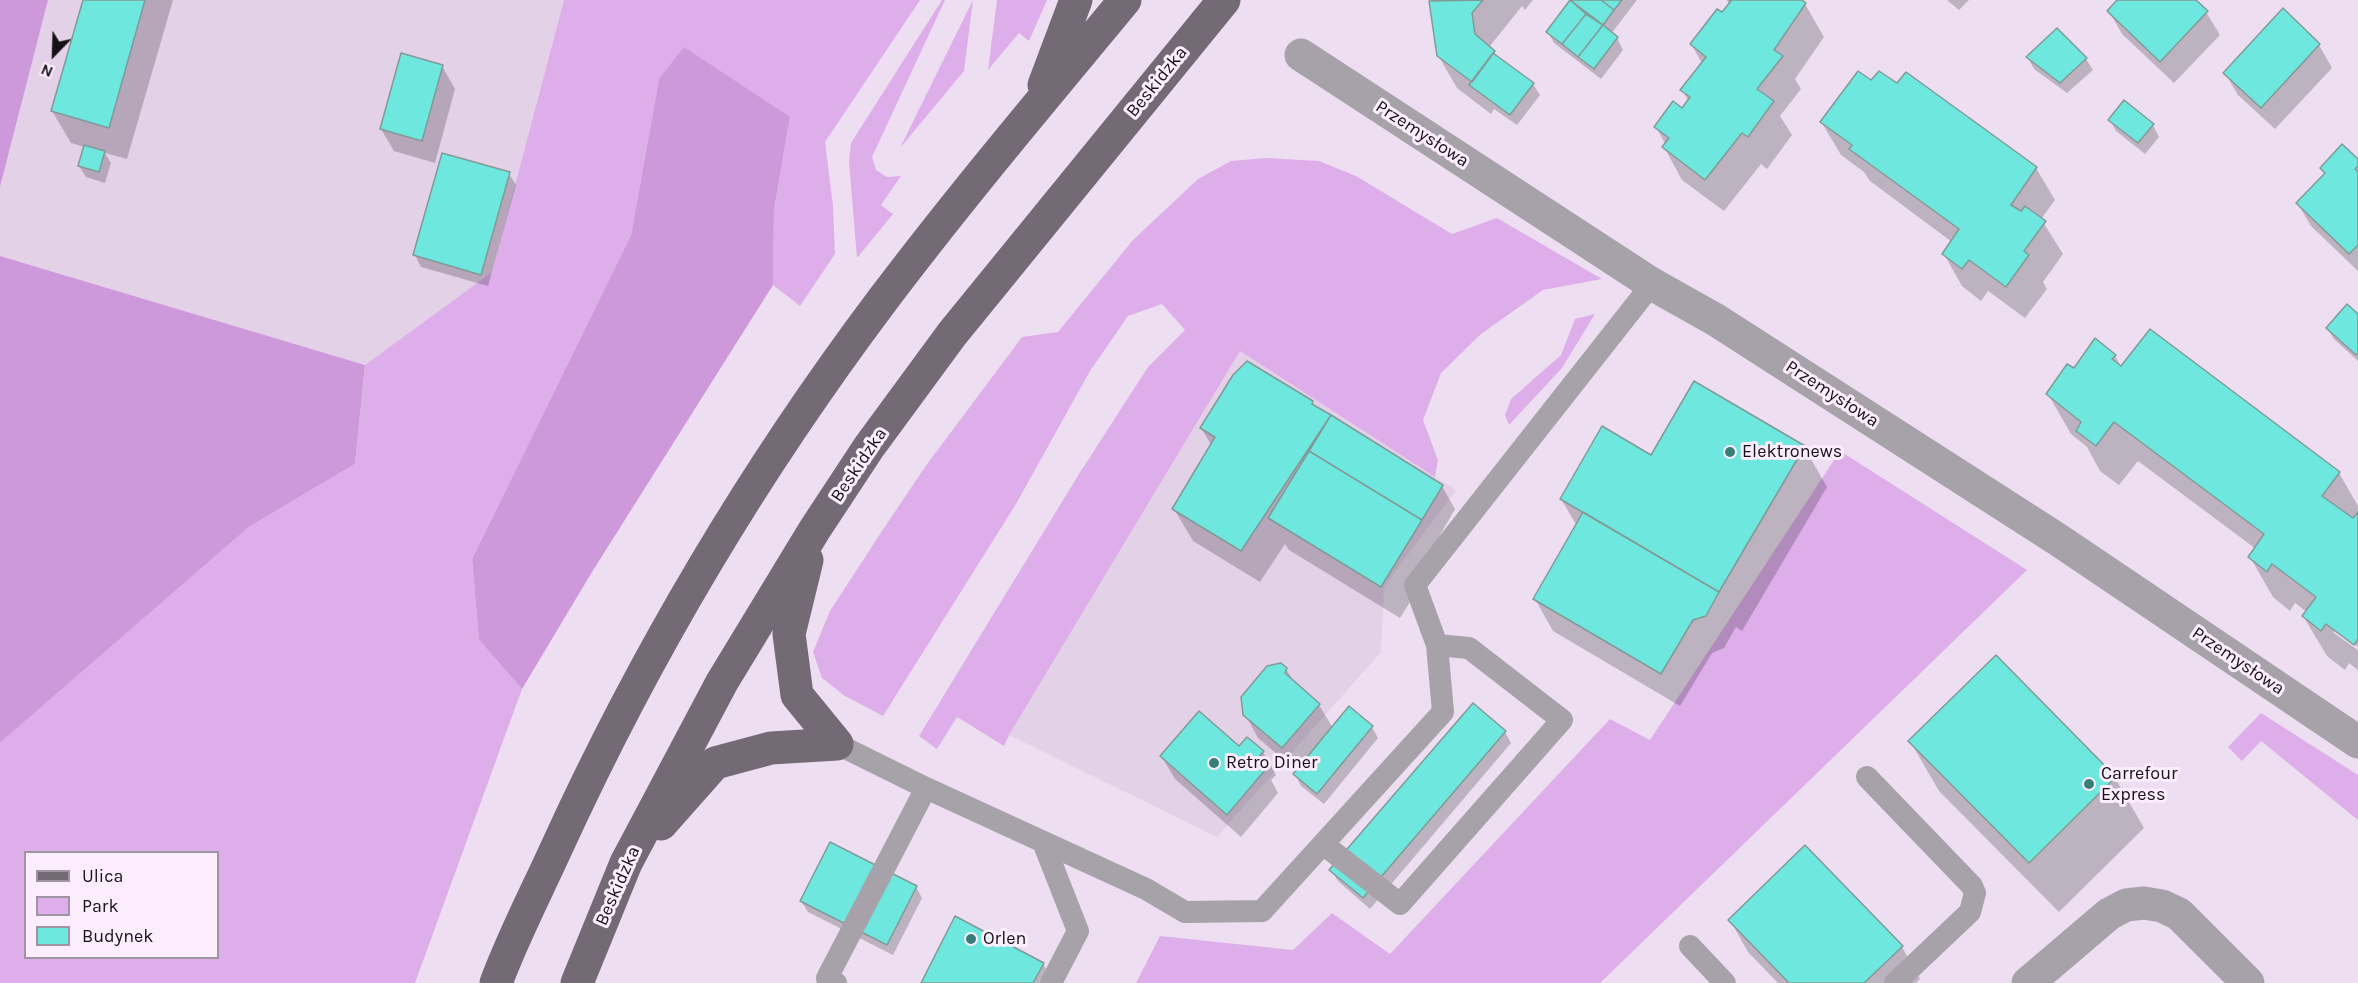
<!DOCTYPE html>
<meta charset="utf-8">
<style>
body{margin:0}
#map{position:relative;width:2358px;height:983px;overflow:hidden;background:#eddff1;font-family:Karla,sans-serif}
canvas{display:block}
.legend{position:absolute;left:24px;top:851px;width:195px;height:108px;box-sizing:border-box;background:#fbedfe;border:2px solid #9f95a1;margin:0;padding:8px 10px;list-style:none;font-size:18px;color:#151116}
.legend li{display:flex;align-items:center;gap:12px;height:30px}
.legend b{width:30px;border:2px solid #9f95a1}
.north{position:absolute;left:24px;top:24px;width:60px;height:60px;-webkit-text-stroke:4px #fbedfe;paint-order:stroke;rotate:203deg;font-size:16px;font-weight:700;line-height:24px;text-align:center;color:#151116}
.north::after{content:'';display:block;margin:auto;width:21px;height:27px;background:#151116;clip-path:polygon(50% 0,100% 100%,50% 72%,0 100%)}
</style>
<div id="map">
<canvas width="2358" height="983"></canvas>
<ul class="legend">
<li><b style="height:8px;background:#746a76"></b>Ulica</li>
<li><b style="height:16px;background:#deaeea"></b>Park</li>
<li><b style="height:16px;background:#6ee7df"></b>Budynek</li>
</ul>
<div class="north">N</div>
</div>
<script>
const c = document.querySelector('canvas').getContext('2d');
c.lineJoin = 'round';
function fill(path, color) {
  c.fillStyle = color;
  c.fill(path, 'evenodd');
}
function strokePath(path, color, width, dash) {
  c.strokeStyle = color;
  c.lineWidth = width;
  c.lineCap = dash ? 'butt' : 'round';
  c.setLineDash(dash || []);
  c.stroke(path);
}
function drawText(font, color, halo, rows, align = 'center') {
  c.font = font + ' Karla,sans-serif';
  c.lineWidth = 6;
  c.setLineDash([]);
  c.textBaseline = 'middle';
  c.strokeStyle = halo;
  c.fillStyle = color;
  for (const [text, x, y, turn = 0] of rows) {
    c.save();
    c.translate(x, y);
    c.rotate((+turn || 0) * Math.PI / 180);
    c.textAlign = isNaN(turn) ? turn : align;
    if (halo) c.strokeText(text, 0, 0);
    c.fillText(text, 0, 0);
    c.restore();
  }
}
const built = new Path2D(`
 M48,0h516l-72,272 -127,93 -365,-109v-69z
 M1240,351l216,139 -72,97 -3,65 -164,185 -208,-102z`);
const green = new Path2D(`
 M564,0h356l-95,142 8,64 2,48 -35,52 -27,-21 1,-75 16,-93 -131,-38 -28,156 -159,324 7,81 43,49 -107,294h-415v-240l249,-216 106,-63 10,-99 127,-93zM26,852h192v106h-192z
 M942,0h3l-73,157 4,13 11,7 14,-1 -20,29 12,9 -36,44 -8,-96 2,-19z
 M973,0l-9,71 -64,77z
 M997,0h50l-18,41 -10,-8 -31,37z
 M1266,158l53,3 37,15 96,58 45,-16 105,61 -59,11 -62,44 -40,39 -18,47 15,40 -3,17 -195,-126 -231,384 -5,11 -47,-29 -20,32 -18,-13 160,-262 69,-107 37,-37 -23,-26 -34,12 -38,55 -74,133 -133,212 -38,-20 -23,-18 -9,-26 17,-41 52,-80 43,-64 97,-130 36,-5 75,-92 65,-61 33,-18z
 M1595,314l-33,54 -53,57 -4,-10 6,-16 50,-44 14,-36z
 M1840,451l187,119 -427,413h-464l24,-47 133,14 39,-37 58,41 220,-235 40,21z
 M2261,713l97,62v45l-97,-79 -19,20 -14,-14z`);
const forest = new Path2D(`
 M0,0h48l-48,187z
 M684,47l106,70 -16,93 -1,75 -181,287 -70,117 -43,-49 -7,-81 159,-324 28,-156z
 M0,256l365,109 -10,99 -106,63 -249,216z`);
const shadow = new Path2D(`
 M85,0h88l-46,159 -22,-6 6,10 -6,20 -19,-6 -7,-11 6,-19 -14,-4 -19,-32z
 M1432,0h101l-8,10 -3,-4 -32,40 8,12 35,26 7,11 -23,30 -23,-16 -3,5 -34,-26 -19,-33z
 M1572,0h65l-26,34 6,4 6,12 -22,29 -47,-36 -6,-11z
 M1727,0h72l6,4 19,33 -29,42 6,10 -21,27 12,19 -25,34 -6,-5 -37,47 -42,-31 -18,-33 2,-2 -10,-18 27,-17 6,-8 -7,-12 20,-27 -11,-19 31,-30 7,-9z
 M1947,0h22l-10,10z
 M2119,0h75l12,12 14,23 -46,48 -52,-49 -13,-23z
 M2057,30l29,29 7,11 -26,23 -33,-24 -6,-11z
 M2319,45l13,23 -57,61 -37,-34 -13,-22z
 M442,66l13,23 -20,74 -41,-12 -13,-22z
 M1871,82l165,86 19,32 -14,19 22,35 -20,28 4,7 -22,29 -37,-27 -7,10 -19,-15 -18,-32 8,-12 -82,-61 -6,-9 -23,-17 -19,-32z
 M2110,120l43,5 6,12 -14,17 -29,-23z
 M2358,161v110l-47,-45 -13,-22 28,-29 -4,-7z
 M509,174l7,11 -28,101 -67,-19 -6,-12z
 M2358,316v45l-24,-22 -7,-11z
 M2151,331l188,142 19,33v141l-24,-18v4l24,17v20l-9,-7 -4,7 -18,-14 -24,-40 4,-4 -12,-9 -5,8 -17,-14 -23,-40 6,-8 -118,-88 -19,24 -19,-14 -13,-24 -16,-13 -23,-40 26,-24 41,-14 7,12z
 M1312,402l3,5 127,79 13,23 -20,35 5,10 -40,64 -111,-68 -4,-6 -25,38 -67,-41 -19,-32 38,-63 -11,-18z
 M1804,447l23,40 -85,144 -6,-4 -12,21 -12,5 -32,53 -127,-75 -18,-32 42,-73 -16,-27z
 M1996,657l119,121 29,50 -85,84 -120,-121 -29,-50z
 M1286,669l8,13 25,23 14,23 39,-1 6,11 -54,66 -23,-18 -6,-12 2,-3 -39,-33 -13,-24z
 M1505,732l6,11 -141,166 -32,-28 -7,-11z
 M1240,748l23,4 13,23 -5,5 7,13 -37,44 -66,-58 -13,-22z
 M916,887l6,11 -29,57 -85,-43 -7,-11z
 M1730,920l172,27 18,32 -4,4h-138l-30,-31z
 M1043,964l11,19h-132z`);
const building = new Path2D(`
 M83,0h62l-36,128 -58,-17z
 M1483,0l-11,13 3,21 20,17 -23,31 -35,-26 -8,-55z
 M1570,0l16,14 -24,30 -16,-12z
 M1570,0h31l13,10 -11,15z
 M1601,0h21l-8,10z
 M1729,0h73l4,3 -32,47 9,6 -26,33 17,12 -26,36 -6,-4 -37,47 -43,-33 7,-9 -15,-11 19,-26 9,7 8,-11 -10,-7 26,-33 -16,-13 27,-35 5,3 9,-11z
 M2117,0h79l12,11 -48,51 -53,-51z
 M2283,8l37,36 -59,64 -38,-35z
 M1586,14l17,11 -25,32 -16,-13z
 M1603,25l15,12 -24,32 -16,-12z
 M2057,28l30,30 -27,25 -34,-26z
 M401,53l42,12 -21,76 -42,-12z
 M1493,53l41,30 -24,32 -41,-30z
 M1858,71l13,9 8,-9 18,12 9,-11 131,95 -26,38 10,6 4,-5 21,15 -22,30 5,4 -23,32 -37,-27 -7,9 -20,-15 17,-25 -110,-80 3,-4 -32,-23z
 M2124,100l30,24 -16,19 -30,-23z
 M2342,144l16,15v7l-3,3 3,3v73l-9,9 -53,-51 29,-30 -5,-5z
 M84,145l21,6 -6,21 -21,-6z
 M442,153l68,19 -29,103 -68,-20z
 M2347,304l11,10v39l-2,2 -30,-27z
 M2150,329l190,143 -18,24 31,22 5,-6v127l-4,6 -28,-21 -5,7 -19,-15 14,-19 -44,-33 -5,8 -19,-15 16,-23 -150,-112 -18,24 -20,-15 5,-9 -35,-28 21,-30 7,4 21,-30 21,17 -4,4 9,7z
 M1247,361l66,40 -1,3 19,11 -90,136 -69,-42 43,-72 -15,-9 33,-53z
 M1694,381l111,65 -86,146 -159,-93 42,-73 49,29z
 M1331,415l112,70 -21,35 -113,-69z
 M1309,451l113,69 -41,67 -113,-69z
 M1583,512l136,80 -13,24 -13,4 -32,54 -128,-75z
 M1996,655l120,122 -87,86 -121,-122z
 M1281,663l6,5 -2,5 35,31 -38,44 -39,-33 -2,-18 26,-31z
 M1473,703l33,28 -143,167 -34,-28z
 M1349,706l24,20 -56,68 -24,-20z
 M1199,711l40,35 8,-9 17,14 -8,9 10,9 -39,46 -67,-59z
 M830,842l87,44 -30,59 -87,-44z
 M1805,845l98,101 -39,37h-75l-61,-63z
 M955,916l89,47 -11,20h-112z`);
const lane = new Path2D(`
 M837,744l89,44 220,101 39,23 77,-1 181,-199 -6,-67 -22,-60 237,-301
 M1867,777l105,109 3,7 -5,19 -75,71
 M1043,842l35,89 -27,52
 M1323,844l77,60 162,-184 -93,-72 -32,-3
 M1690,946l35,37
 M836,983l-9,-5 99,-190`);
const street = new Path2D(`
 M1301,55l351,229 64,36 341,219 301,203
 M2028,983l81,-69 17,-9 18,-2 18,3 17,8 69,69`);
const primary = new Path2D(`
 M1044,85l32,-85
 M807,560l-18,74 8,61 40,49
 M661,824l54,-61 56,-15 66,-4
 M496,983c17,-46 40,-90 60,-134 89,-195 200,-381 328,-551 77,-102 160,-200 241,-298
 M577,983l49,-120 96,-181 93,-153 54,-82 83,-113 272,-334`);
const markers = [
 [1730,452,6,"#377e79"],
 [1214,763,6,"#377e79"],
 [2089,784,6,"#377e79"],
 [971,939,6,"#377e79"]
];
const streetNames = [
 ["Beskidzka",1157,82,-51],
 ["Przemysłowa",1422,134,33],
 ["Przemysłowa",1832,394,33],
 ["Beskidzka",859,465,-56],
 ["Przemysłowa",2238,661,34],
 ["Beskidzka",618,886,-66]
];
const poiNames = [
 ["Elektronews",1742,452],
 ["Retro Diner",1226,763],
 ["Carrefour",2101,774],
 ["Express",2101,795],
 ["Orlen",983,939]
];
fill(built, '#e3d1e8');
fill(green, '#deaeea');
fill(forest, '#ce99db');
fill(shadow, '#0003');
fill(building, '#6ee7df');
strokePath(building, '#819a97', 1.5);
strokePath(lane, '#a7a1a9', 22);
strokePath(street, '#a7a1a9', 33);
strokePath(primary, '#746a76', 33);
for (const [x, y, r, color] of markers) {
  const dot = new Path2D();
  dot.arc(x, y, r, 0, 2 * Math.PI);
  c.fillStyle = color;
  c.fill(dot);
  strokePath(dot, '#fbedfe', 2);
}
drawText('18px', '#151116', '#fbedfe', streetNames);
drawText('18px', '#151116', '#fbedfe', poiNames, 'left');
</script>
